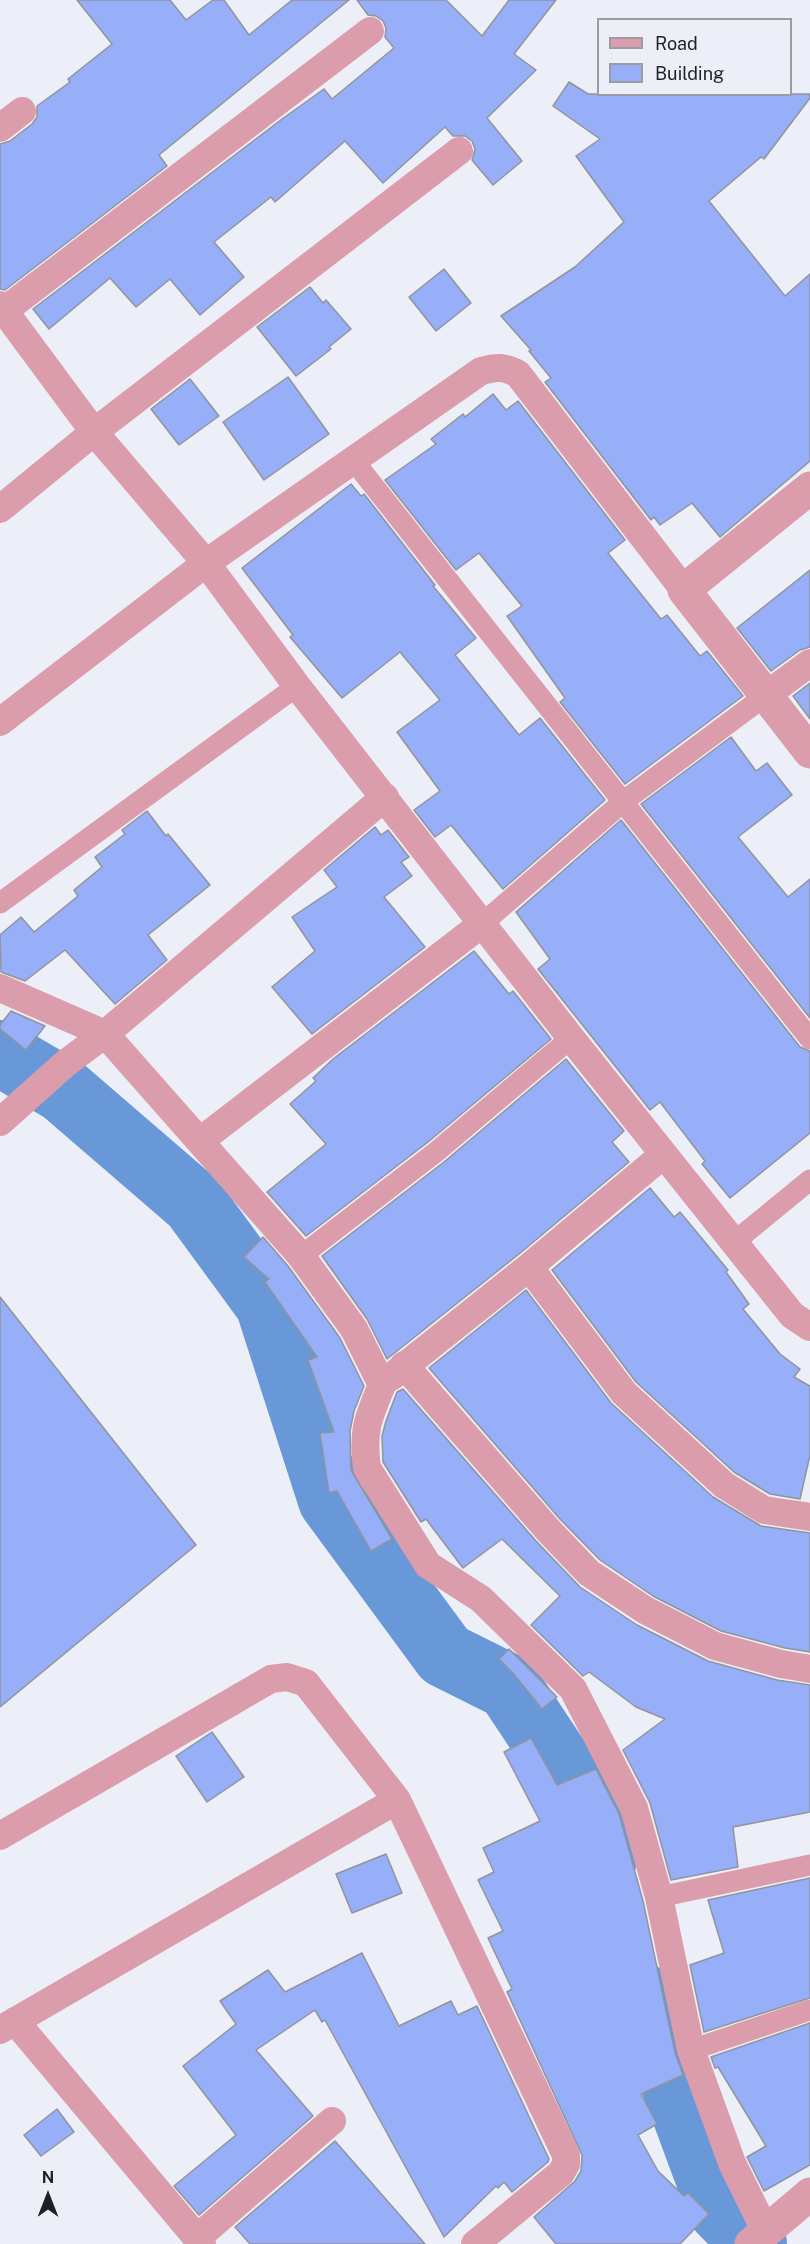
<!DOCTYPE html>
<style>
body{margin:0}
#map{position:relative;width:810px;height:2244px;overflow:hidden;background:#eceff7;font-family:"Public Sans",sans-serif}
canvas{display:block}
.legend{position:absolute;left:597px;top:18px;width:195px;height:78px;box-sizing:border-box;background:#eceff7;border:2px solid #9a9ca2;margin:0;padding:8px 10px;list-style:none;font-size:18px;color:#1f2023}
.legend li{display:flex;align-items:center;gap:12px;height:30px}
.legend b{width:30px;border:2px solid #9a9ca2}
.north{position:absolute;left:18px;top:2166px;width:60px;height:60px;-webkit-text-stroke:4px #eceff7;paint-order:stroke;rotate:0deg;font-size:16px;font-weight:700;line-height:24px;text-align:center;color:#1f2023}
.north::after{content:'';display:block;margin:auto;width:21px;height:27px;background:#1f2023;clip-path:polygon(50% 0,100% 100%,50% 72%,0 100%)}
</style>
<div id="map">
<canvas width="810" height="2244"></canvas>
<ul class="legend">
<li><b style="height:8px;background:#db9dac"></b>Road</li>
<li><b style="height:16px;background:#97aef8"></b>Building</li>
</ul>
<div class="north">N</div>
</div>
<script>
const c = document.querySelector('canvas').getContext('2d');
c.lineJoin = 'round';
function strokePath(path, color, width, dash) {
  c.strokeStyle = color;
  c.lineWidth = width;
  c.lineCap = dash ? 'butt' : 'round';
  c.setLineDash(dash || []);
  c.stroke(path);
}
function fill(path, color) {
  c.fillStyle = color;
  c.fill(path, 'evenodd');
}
const river = new Path2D(`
 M0,1053l63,37 131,113 74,101 63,196 114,155 64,32 77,116 17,61
 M641,1995l79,214 34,35`);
const building = new Path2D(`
 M77,0h93l16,20 27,-20h11l25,35 43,-35h57l-190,155 8,11 -162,124 -5,-1v-145l10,-3 22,-17 5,-7v-11l33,-24 -2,-3 44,-35z
 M357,0h89l36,36 27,-36h47l-42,54 22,16 -49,48 35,43 -29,24 -21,-25 3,-11 -3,-8 -7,-5h-12l-8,-9 -62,56 -38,-42 -70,61 -4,-5 -57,45 30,35 -44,38 -30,-36 -34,28 -26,-29 -61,51 -16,-20 249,-190 42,-30 8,10 62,-51 -9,-11 1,-9 -3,-7 -7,-5 -8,-1z
 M569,82l19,12h222v4l-46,61 -3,-2 -52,44 76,95 25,-22v187l-90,76 -28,-34 -32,22 -6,-8 -3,3 -106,-138 6,-4 -22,-27 2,-1 -30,-34 74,-49 49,-45 -48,-66 24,-17 -47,-33z
 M444,269l27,34 -35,28 -27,-34z
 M310,287l13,16 3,-3 25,29 -22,18 2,2 -35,27 -39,-49z
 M288,377l41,57 -65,46 -41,-58z
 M190,379l29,37 -40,29 -28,-36z
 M493,394l13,16 12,-9 107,139 -17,13 53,66 6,-4 33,41 7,-5 36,45 -118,88 -65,-82 5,-4 -58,-82 15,-10 -43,-53 -23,17 -71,-90 51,-36 -5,-5 32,-25 2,3z
 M351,484l10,12 3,-2 71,91 -2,1 43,52 -21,17 64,80 21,-17 65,82 -102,89 -52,-64 -16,12 -21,-27 26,-19 -43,-59 43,-32 -40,-48 -58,46 -52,-61 3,-2 -51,-67z
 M810,570v77l-10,3 -29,21 -34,-43z
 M810,683v36l-17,-23z
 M731,737l25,34 11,-8 25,32 -54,42 50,60 22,-18v139l-169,-214z
 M147,811l19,25 2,-2 42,51 -62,50 19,25 -52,44 -50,-54 -40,31 -24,-9 -1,-37 21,-18 13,15 44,-36 -4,-6 28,-23 -7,-10 30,-23 -3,-4z
 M621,820l179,227 10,4v82l-80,65 -28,-34 3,-3 -45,-59 -10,8 -112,-141 12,-10 -34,-47z
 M375,827l6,8 7,-5 21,27 -8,5 11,14 -28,21 41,50 -113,87 -40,-47 43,-36 -23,-34 45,-30 -13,-17z
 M474,951l35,43 4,-3 38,48 -123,103 -122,94 -39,-44 59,-48 -36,-40 26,-23 -3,-3 20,-19z
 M11,1011l34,15 -19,24 -26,-21v-4z
 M566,1059l58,72 -12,11 17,20 -110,92 -132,105 -20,-40 -45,-63 122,-94z
 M650,1188l24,29 6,-5 48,58 -2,2 23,32 -6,5 37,45 20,15 -6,8 16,9v69l-10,44 -30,-5 -36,-22 -98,-90 -84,-112z
 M263,1237l25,29 52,72 24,48 -10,25 -4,20 1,39 41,69 -21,12 -34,-60 -8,2 -9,-60 14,-1 -26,-72 9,-3 -52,-75 4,-3 -25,-22z
 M526,1290l85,113 102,94 48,29 49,7v119l-25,-4 -64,-17 -68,-35 -53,-36 -40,-41 -131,-151z
 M0,1297l196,248 -196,162z
 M403,1389l133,152 44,46 57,38 71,36 69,19 33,5v127l-77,15 5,40 -67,13 -21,-77 -27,-53 42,-31 -29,-12 -47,-35 -6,4 -52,-51 29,-29 -58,-57 -39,29 -37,-49 -5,3 -38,-60 -1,-26 4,-15 11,-29z
 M509,1649l48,48 -15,12 -29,-36 -14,-14z
 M212,1732l32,45 -37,25 -31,-46z
 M531,1738l26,47 39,-16 23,45 24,87 32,152 8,22 -42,19 16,30 -19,11 20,36 26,25 4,-3 21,21 -29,30h-124l-22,-27 41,-36 6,-10 1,-16 -75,-163 5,-3 -24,-51 15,-7 -25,-51 16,-8 -11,-24 57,-27 -36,-69z
 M386,1854l16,39 -50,20 -16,-39z
 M810,1878v120l-106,34 -14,-67 34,-12 -16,-53z
 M362,1953l37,73 52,-25 7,14 19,-9 72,153 -1,3 -36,30 -8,-10 -6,6 -2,-2 -52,51 -119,-217 -3,2 -7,-12 -59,40 57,66 -114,99 -25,-29 62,-51 -53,-69 53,-42 -16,-23 48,-31 17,22z
 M810,2023v142l-46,26 -17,-34 19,-11 -48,-79 -3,1 -4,-11z
 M57,2109l17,23 -33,24 -17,-21z
 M335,2141l90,103h-175l-15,-17z`);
const pedestrian = new Path2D(`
 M354,461l456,578
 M0,903l297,-217
 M483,923l141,-122 141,-105
 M733,1243l77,-63
 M301,1256l135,-104 135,-114
 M659,1897l151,-32
 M691,2050l119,-40`);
const minor = new Path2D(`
 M0,128l22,-17
 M0,305l94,127 112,131 91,123 274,352 221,277 18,12
 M0,314l370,-283
 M0,509l94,-77 365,-281
 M765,696l45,-33
 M0,722l206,-159 275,-192c15,-4 23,-5 37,3l166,216
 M0,988l105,46 196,222 53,73 28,56c-14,33 -20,46 -15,83l61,97 53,34 92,90 61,119 25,89 32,153 41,113 34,69
 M0,1122l66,-59 39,-29 280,-237
 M200,1141l283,-218
 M529,1267l95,126 100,92 40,25 46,7
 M404,1365l144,165 41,43 56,37 70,36 66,18 29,5
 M391,1377l138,-110 134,-112
 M0,1836l271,-157 16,-2 19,6 91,117 169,355v9l-5,9 -86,71
 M15,2021l187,223
 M0,2030l397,-230
 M197,2238l135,-117`);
const tertiary = new Path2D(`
 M810,488l-126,102 126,162
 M751,2244l59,-50`);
strokePath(river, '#6998d9', 66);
fill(building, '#97aef8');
strokePath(building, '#91949b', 1.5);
strokePath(pedestrian, '#db9dac', 21);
strokePath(minor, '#db9dac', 28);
strokePath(tertiary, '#db9dac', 33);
</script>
